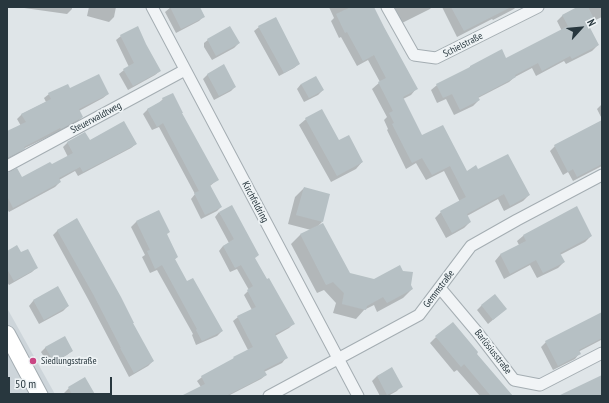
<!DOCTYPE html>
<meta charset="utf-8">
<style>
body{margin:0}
#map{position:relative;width:609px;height:403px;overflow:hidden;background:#dfe5e8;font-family:"PT Sans Narrow",sans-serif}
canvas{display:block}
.frame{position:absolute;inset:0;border:8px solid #28373e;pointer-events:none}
.north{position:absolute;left:561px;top:8px;width:40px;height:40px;-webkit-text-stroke:3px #eef3f5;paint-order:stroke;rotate:63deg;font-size:11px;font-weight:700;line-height:16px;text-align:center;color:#28373e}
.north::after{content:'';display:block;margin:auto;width:14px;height:18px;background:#28373e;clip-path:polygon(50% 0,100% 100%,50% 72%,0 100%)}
.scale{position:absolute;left:8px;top:377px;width:104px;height:18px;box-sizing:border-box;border:2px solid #28373e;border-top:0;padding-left:5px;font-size:12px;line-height:14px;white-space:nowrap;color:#28373e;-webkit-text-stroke:3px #eef3f5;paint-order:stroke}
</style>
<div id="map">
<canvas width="609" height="403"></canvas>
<div class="frame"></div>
<div class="north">N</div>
<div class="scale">50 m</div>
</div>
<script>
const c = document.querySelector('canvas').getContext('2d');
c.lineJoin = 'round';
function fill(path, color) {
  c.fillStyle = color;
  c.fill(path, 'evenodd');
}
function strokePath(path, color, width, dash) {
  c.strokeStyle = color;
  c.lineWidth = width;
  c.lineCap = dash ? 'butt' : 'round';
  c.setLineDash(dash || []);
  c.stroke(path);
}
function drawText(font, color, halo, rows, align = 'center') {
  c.font = font + ' "PT Sans Narrow",sans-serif';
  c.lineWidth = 3.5;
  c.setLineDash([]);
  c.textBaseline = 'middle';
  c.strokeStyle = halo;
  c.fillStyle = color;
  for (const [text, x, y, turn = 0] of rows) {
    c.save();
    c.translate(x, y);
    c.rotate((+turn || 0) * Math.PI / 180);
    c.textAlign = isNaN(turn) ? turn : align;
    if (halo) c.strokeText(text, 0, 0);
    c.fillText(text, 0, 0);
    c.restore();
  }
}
const built = new Path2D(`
 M7,308l49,88h-49z`);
const shadow = new Path2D(`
 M17,7h55v2l-5,5z
 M89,7h27l-2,10 -5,5 -22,-6z
 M171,7h28l5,9 -5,5 -23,12 -11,-21z
 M329,7h44l43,82 -5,6 -8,4 19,38 44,35 12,-1 51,24 -6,6 -19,10 -6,-12 -31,17 3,6 -6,6 -18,10 -11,-20 6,-6 19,-10 -16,-31 -18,9 -10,-17 -10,6 -19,-39 1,-1 -4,-9 3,-3 -15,-28 8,-7 -12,-22 -11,6 -16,-29 -2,1 -8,-17 3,-3z
 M394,7h38l-2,2 -28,14z
 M442,7h74l-2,2 -21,11 -1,-1 -35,18z
 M579,7h23v10l-15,7 11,21 -6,6 -26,13 -2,-3 -28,15 -4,-8 -17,9 -6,5 -31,16 1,2 -6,6 -19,9 -8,-16 -9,4 -6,-13 6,-5 31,-16 2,-2 36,-8 56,-28 -5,-10 6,-6z
 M259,27l40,37 -5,4 -15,8 -25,-45z
 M121,36l39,35 -5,4 -27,15 -9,-16 5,-4 5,-3 -13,-27z
 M209,39l30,4 -5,5 -22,12 -8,-13v-4z
 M208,74l27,13 -4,4 -17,9 -11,-21z
 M301,84l22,6 -5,5 -14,7 -7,-13z
 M69,90l39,4 -5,4 -24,13 3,6 -5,5 -21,11 -33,16 -4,4 -12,6v-27l14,-6 -4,-7 5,-5 24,-12 -2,-4 5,-4z
 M163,99l18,14 36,67 -7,6 11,21 -4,4 -16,8 -10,-20 4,-5 -36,-67 -7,3 -9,-16 5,-5 11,-6z
 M602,104v15l-5,-10z
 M306,119l56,43 -6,7 -25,13 -32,-57z
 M602,121v45l-29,15 -5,-9 -5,3 -13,-24 5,-5z
 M89,141l47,3 -5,4 -53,28 -3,-5 -16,9 1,2 -5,5 -46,25 -2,-3v-30h15l30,-13 16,-9 -5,-10 5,-5z
 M304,188l18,34 -4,4 31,48 25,6 36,5 2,4 -9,9 -26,14 -3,-7 -10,5 -8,9 -23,-6 3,-10 -12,-13 -7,3 -26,-49 9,-9 11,-5 -23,-6 7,-27z
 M576,208l15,28 -6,6 -25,13 4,7 -6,6 -21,10 -7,-13 -26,14 -9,-18 5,-6 19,-10 -2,-4 6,-5z
 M158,211l8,24 11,22 -3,3 12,23 36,48 -5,5 -21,9 -4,-10 1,-1 -36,-64 -7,3 -8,-16 3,-2 -14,-28 5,-5z
 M219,212l35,47 40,64 -5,5 -14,8 11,22 -4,5 -18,9 2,3 -5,4 -33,17h-45l18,-9 -4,-6 5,-4 29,-16 3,-3 14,-8 -15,-29 5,-4 14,-7 -8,-15 5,-5 -12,-21 -7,3 -11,-21 4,-5 6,-3 -14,-26z
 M58,230l95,131 -5,5 -19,11 -41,-78 -35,-64z
 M7,252l14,2 16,13 -5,5 -23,13 -2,-3z
 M57,288l11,18 -5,5 -24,13 -10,-18 4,-5z
 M482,305l19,8 -13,11 -11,-14z
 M602,313v29l-1,-2 -23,12 1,2 -4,5 -22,11 -12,-23 5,-5z
 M436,337l40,17 28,42h-24l-23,-26 -3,2 -24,-29z
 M46,347l26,4 -5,4 -18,10 -8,-13z
 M392,369l9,17 -4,5 -9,5h-8l-8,-15 5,-5z
 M69,388l21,8h-24l-2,-3z`);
const building = new Path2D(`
 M170,7h30l5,10 -24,12z
 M351,7h23l10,20 34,62 -15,8 19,38 21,-10 24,46 9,-6 2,4 30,-15 22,41 -20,11 -6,-12 -37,20 4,8 -19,11 -12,-22 26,-14 -16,-31 -18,9 -10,-17 -10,5 -20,-39 2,-1 -5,-10 4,-2 -15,-29 8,-4 -12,-23 -11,6 -16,-29 -2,1 -9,-19z
 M451,7h60l-47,24z
 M577,7h11l6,12 -7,3 12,23 -27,14 -2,-3 -28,15 -4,-8 -23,12 1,2 -38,20 2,3 -20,10 -8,-16 -9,4 -7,-14 34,-17v-1l32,-17 4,9 62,-32 -6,-11z
 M276,17l24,47 -16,9 -26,-47z
 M138,26l8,18 15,27 -28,15 -10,-17 11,-6 -14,-28z
 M230,26l10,17 -24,13 -9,-17z
 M224,64l12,23 -17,9 -12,-22z
 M99,74l10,20 -30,15 4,8 -22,12 -1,-1 -36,19 1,2 -18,9v-27l19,-9 -5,-8 30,-15 -3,-6 20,-9 2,4z
 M316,76l8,14 -15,8 -8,-14z
 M173,93l10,20h-1l37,67 -9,5 12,22 -17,8 -11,-22 5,-2 -36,-68 -6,4 -10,-18 16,-9 -1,-2z
 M322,109l17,31 10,-5 14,27 -26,14 -32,-58z
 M602,120v44l-25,13 -4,-8 -5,3 -14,-27z
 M124,121l13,23 -54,28 -3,-5 -21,11 2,4 -48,26 -6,-12v-23l10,-5 5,9 28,-15 2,2 21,-11 -6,-11 18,-10 5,8z
 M304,187l26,7 -7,28 -27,-7z
 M232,205l27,50 -4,3 12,21 2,-1 26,46 -20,10 13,24 -24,12 3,5 -41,21h-45l24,-12 -4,-8 33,-18 -1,-1 20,-10 -16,-31 19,-9 -9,-17 6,-4 -12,-21 -6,3 -12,-22 11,-7 -15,-27z
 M577,206l15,30 -32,17 5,9 -22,11 -7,-13 -26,14 -10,-20 26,-13 -3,-6z
 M159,210l11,22 -3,2 11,23 -3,2 12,22 6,-3 30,53 -21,10 -6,-11 1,-1 -35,-64 -7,4 -8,-18 3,-1 -14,-29z
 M77,218l44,79 13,26h-1l21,38 -20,12 -14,-25h1l-28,-54 -36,-64z
 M323,223l27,50 24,6 26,-14 3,6 10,1 -2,13 2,4 -26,14 -4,-6 -16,9 -1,4 -24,-6 2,-11 -11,-11 -7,3 -26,-51z
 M17,245l4,7 7,-3 10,19 -24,13 -7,-12v-18z
 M58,286l11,20 -25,14 -11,-20z
 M495,294l12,15 -14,11 -12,-15z
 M602,312v26l-23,12 2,4 -23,12 -13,-25z
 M453,322l25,30 -1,2 36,42h-22l-27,-32 -3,3 -26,-31z
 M65,336l8,15 -19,11 -9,-15z
 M392,367l11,20 -16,8 -10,-19z
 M602,375v21h-44z
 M85,377l11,19h-23l-5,-9z`);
const street = new Path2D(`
 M152,7l206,389
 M387,7l27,48 22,3 102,-51
 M7,166l178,-96
 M440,288l37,44 37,48 26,5 62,-32
 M269,396l150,-81 52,-69 46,-26 85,-45`);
const secondary = new Path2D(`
 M7,334l33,62`);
const markers = [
 [33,361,4,"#ca4684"]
];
const streetNames = [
 ["Schielstraße",463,45,-27],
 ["Steuerwaldtweg",96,118,-28],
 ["Kirchfeldring",255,202,62],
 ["Gemmstraße",439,289,-53],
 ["Barlösiusstraße",493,352,52]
];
const poiNames = [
 ["Siedlungsstraße",41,361]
];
fill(built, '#cdd5da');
fill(shadow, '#0003');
fill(building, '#b6c0c4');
strokePath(street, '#a4adb2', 13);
strokePath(secondary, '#a4adb2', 18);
strokePath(street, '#f1f4f6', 11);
strokePath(secondary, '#fff', 16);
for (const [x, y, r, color] of markers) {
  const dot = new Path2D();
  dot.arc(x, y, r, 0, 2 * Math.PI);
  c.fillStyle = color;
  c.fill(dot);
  strokePath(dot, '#eef3f5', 1.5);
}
drawText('10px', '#28373e', '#eef3f5', streetNames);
drawText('10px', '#28373e', '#eef3f5', poiNames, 'left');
</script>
